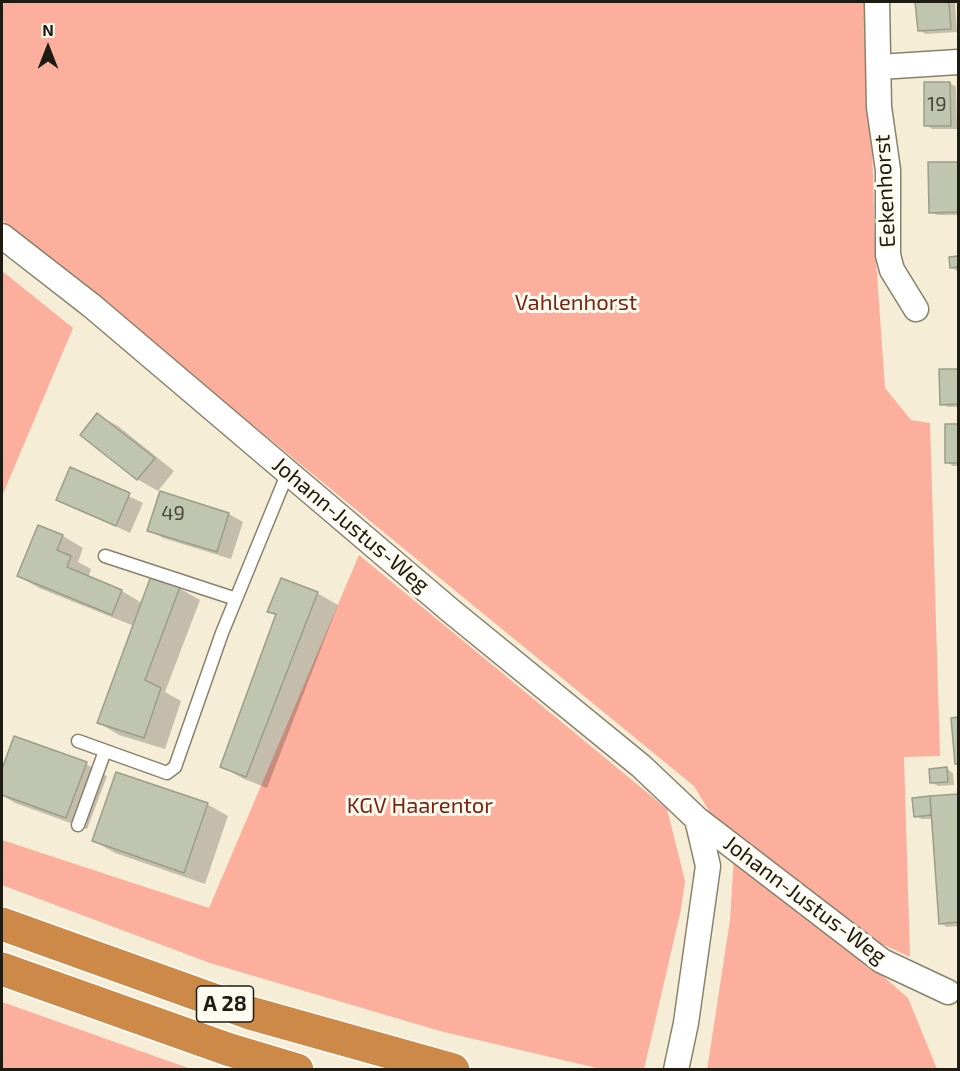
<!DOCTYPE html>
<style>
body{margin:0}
#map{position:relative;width:960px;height:1071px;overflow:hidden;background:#f5edd6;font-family:"Exo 2",sans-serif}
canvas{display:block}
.frame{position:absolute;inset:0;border:3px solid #1e1b13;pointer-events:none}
.north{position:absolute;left:18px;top:18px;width:60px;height:60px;-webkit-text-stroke:4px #fefbf1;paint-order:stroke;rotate:0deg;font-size:16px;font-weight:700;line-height:24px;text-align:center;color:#1e1b13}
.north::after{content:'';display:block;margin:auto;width:21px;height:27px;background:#1e1b13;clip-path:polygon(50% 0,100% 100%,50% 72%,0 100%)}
</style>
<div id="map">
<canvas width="960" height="1071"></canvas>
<div class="frame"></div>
<div class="north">N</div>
</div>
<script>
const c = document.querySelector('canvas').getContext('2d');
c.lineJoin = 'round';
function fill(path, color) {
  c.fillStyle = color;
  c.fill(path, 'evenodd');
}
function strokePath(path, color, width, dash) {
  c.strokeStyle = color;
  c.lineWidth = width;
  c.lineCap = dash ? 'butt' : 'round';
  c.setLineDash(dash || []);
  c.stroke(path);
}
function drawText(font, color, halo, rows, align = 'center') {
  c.font = font + ' "Exo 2",sans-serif';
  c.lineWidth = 6;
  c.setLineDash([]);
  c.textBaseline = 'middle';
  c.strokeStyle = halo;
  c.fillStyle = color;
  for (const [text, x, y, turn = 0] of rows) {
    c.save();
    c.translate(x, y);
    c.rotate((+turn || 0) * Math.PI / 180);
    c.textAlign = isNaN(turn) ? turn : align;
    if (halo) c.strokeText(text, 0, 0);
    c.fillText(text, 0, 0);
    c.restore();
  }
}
const green = new Path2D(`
 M2,2h866l7,244 10,142 26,32 19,3 10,333 -36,1 6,200 -52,-24 -141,-109 -23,-38 -692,-566z
 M2,271l71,57 -71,168z
 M359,555l308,254 18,72 -4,28 -37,160h-43l-161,-38 -230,-68 -208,-78v-45l207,68z
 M734,856l96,74 78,68 29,71 -230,1 23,-150z
 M2,1002l189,67h-189z`);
const shadow = new Path2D(`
 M917,2h38l2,30 -31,2 -7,-4z
 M950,83l6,4 1,42h-25l-6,-4z
 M958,163v52h-21l-6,-3 -1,-48z
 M958,257v14h-1l-6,-4 -1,-9z
 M958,370v37h-10l-6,-3 -1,-33z
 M98,415l20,11 56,45 -16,20 -21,-12z
 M946,426h12v40h-5l-6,-4z
 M71,469l72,34 -13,30 -72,-34z
 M161,493l68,21 14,8 -12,37 -68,-21 -14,-8z
 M38,526l25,10 20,12 -5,14 13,7 -3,9 34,13 20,12 37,-15 21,12 -35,92 16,9 -16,48 -46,-14 -20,-12 35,-97 -95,-38 -21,-12z
 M317,593l21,12 -71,183 -25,-10 -21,-12 56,-150 -8,-5z
 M953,719h5v46l-1,-1z
 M15,738l71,26 21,12 -20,53 -72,-26 -13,-8v-22z
 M947,769l6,4 1,12 -16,1 -7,-4z
 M958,796v130l-11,1 -7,-4 -7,-104h-11l-7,-3 -1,-17z
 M207,804l21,12 -23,68 -90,-31 -21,-12z`);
const building = new Path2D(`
 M915,2h34l2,27 -33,2z
 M924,82h26l1,44h-27z
 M928,162h30v50l-29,1z
 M958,256v11l-8,1 -1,-11z
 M939,369h19v35l-18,1z
 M97,413l58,45 -18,22 -57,-45z
 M945,424h13v39h-13z
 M70,467l60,26 -14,33 -60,-26z
 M160,491l69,22 -12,39 -70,-21z
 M38,525l25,10 -6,15 14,6 -4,11 55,23 -10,25 -95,-39z
 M151,576l29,11 -35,93 16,8 -17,50 -47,-15z
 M281,578l37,14 -72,185 -26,-10 56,-153 -9,-2z
 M958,717v47h-3l-4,-46z
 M14,736l73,26 -21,56 -64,-23v-26z
 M947,767l1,15 -18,1 -1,-14z
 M116,772l92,31 -24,70 -92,-32z
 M958,794v128l-19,2 -9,-128z
 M930,796l1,19 -17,2 -2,-19z`);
const service = new Path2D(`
 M105,556l131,43
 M78,741l89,32 8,-6 47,-134 66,-161
 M78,825l27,-74`);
const minor = new Path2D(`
 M877,2l2,105 9,63v85l4,15 24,39
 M879,67l79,-5
 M2,236l90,70 359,305 190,155 56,53 11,47 -22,157 -10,47
 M697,819l185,142 66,31`);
const motorway = new Path2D(`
 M2,924l248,89 203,57
 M2,969l225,80 70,21`);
const numberNames = [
 ["19",937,104],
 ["49",173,513]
];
const shields = [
 [225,1004,57]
];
const shieldNames = [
 ["A 28",225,1004]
];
const streetNames = [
 ["Eekenhorst",885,191,-93],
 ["Johann-Justus-Weg",351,525,40],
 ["Johann-Justus-Weg",805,900,37]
];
const parkNames = [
 ["Vahlenhorst",576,303],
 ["KGV Haarentor",420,806]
];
fill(green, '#fbaf9c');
fill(shadow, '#0003');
fill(building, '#bfc5ae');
strokePath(building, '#999e88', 1.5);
strokePath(service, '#88816c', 15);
strokePath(minor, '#88816c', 27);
strokePath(motorway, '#fff', 36);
strokePath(service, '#fff', 12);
strokePath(minor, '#fff', 24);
strokePath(motorway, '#cd8948', 33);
drawText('20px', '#46463a', null, numberNames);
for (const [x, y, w] of shields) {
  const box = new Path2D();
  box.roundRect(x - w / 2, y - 18, w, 36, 4.5);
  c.fillStyle = '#fefbf1';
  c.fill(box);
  strokePath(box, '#1e1b13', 1.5);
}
drawText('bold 21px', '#1e1b13', null, shieldNames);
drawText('22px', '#1e1b13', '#fefbf1', streetNames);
drawText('22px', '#7b2510', '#fefbf1', parkNames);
</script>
